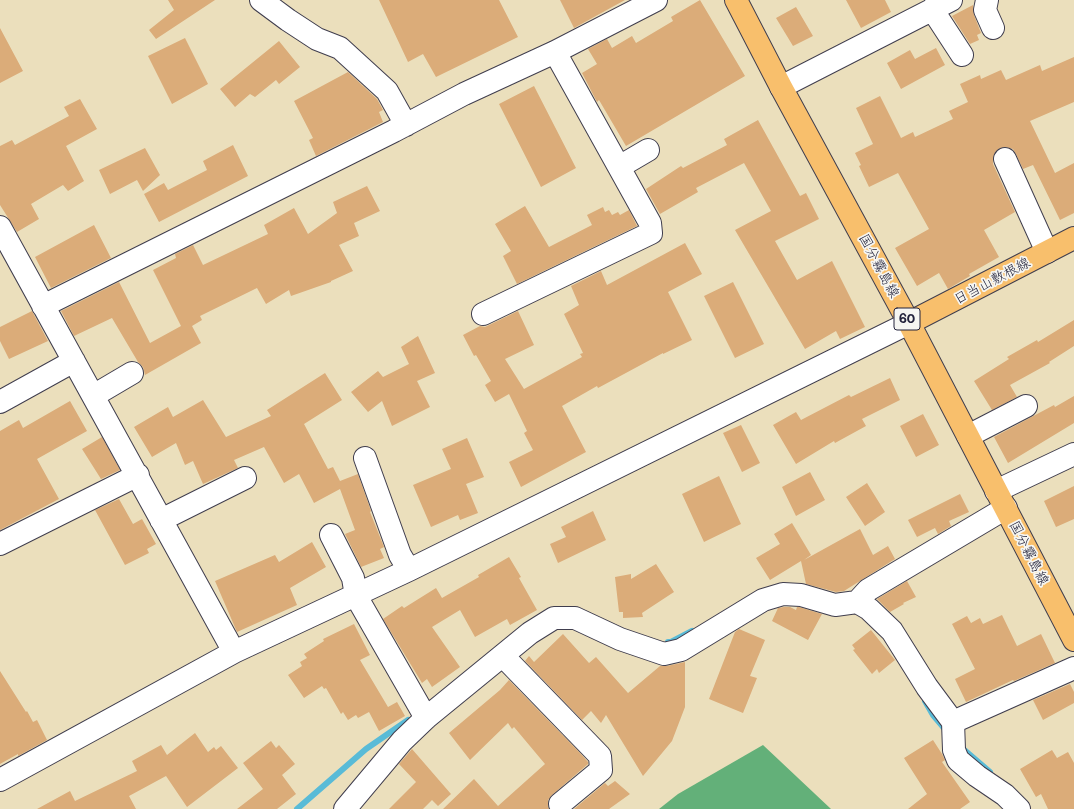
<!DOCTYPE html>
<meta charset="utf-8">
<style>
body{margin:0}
canvas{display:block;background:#ebdfbc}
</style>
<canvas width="1074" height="809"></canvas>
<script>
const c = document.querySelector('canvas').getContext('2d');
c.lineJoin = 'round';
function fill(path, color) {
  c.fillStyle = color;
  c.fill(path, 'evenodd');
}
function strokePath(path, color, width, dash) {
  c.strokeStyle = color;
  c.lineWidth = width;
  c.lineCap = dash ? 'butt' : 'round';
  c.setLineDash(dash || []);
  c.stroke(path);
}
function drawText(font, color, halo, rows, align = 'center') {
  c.font = font + ' Mali,"Klee One",sans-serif';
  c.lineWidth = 3.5;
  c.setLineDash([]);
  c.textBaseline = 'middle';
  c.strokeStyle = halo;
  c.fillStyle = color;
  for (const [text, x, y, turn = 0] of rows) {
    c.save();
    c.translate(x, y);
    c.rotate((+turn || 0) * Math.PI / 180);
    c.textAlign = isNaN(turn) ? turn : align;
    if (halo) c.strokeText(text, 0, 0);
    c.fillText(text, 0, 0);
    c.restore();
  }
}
const forest = new Path2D(`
 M763,745l68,64h-172l19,-15z`);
const stream = new Path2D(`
 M668,642h3l21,-11
 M925,701l8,14 11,13
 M962,748l28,24
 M297,809l69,-60 42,-29`);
const building = new Path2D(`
 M168,0h47l-59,39 -7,-9 25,-20z
 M379,0h120l19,37 -82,40 -13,-23 -15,8z
 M560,0h65l-51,28z
 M700,0l45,76 -119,70 -27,-46 -2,2 -15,-29 15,-9 -9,-15 19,-10 5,9 20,-12 4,7 37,-22 -2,-4z
 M846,0h39l6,12 -30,16z
 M973,5l1,10 7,18 -4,2 2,5 -9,4 -18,-28z
 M796,7l17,29 -20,10 -17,-28z
 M0,28l23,43 -23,12z
 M185,38l23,46 -36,20 -24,-48z
 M279,41l21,26 -21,17 -3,-4 -21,17 -5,-3 -15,13 -15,-18z
 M936,48l9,17 -44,24 -14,-26 23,-13 5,9z
 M1074,57v45l-44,19 25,52 19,-10v50l-14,7 -27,-55 -10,4 -7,-15 -3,-5 -7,-2 -6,1 -5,4 -2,6v6l22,48 -31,18 15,27 -30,17 1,2 -22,13 -9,-16 -22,13 -22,-38 34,-19 -31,-56 -29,14 -10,-21 2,-1 -6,-12 18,-9 -17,-36 24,-12 21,42 12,-6 2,5 38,-18 -4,-8 19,-9 -8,-18 20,-9 1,4 20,-9 5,10 34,-15 2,6z
 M348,72l29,27 6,11 -4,2 4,10 -67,34 -7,-16 4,-2 -19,-37z
 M534,86l42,82 -35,19 -42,-83z
 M80,99l17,30 -31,17 18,35 -16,10 -5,-6 -32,19 8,15 -22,13 -17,-27v-59l12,-6 3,5 54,-29 -5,-9z
 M758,120l42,76 6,-3 13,26 -44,22 22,39 35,-19 33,66 -25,12 -4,-8 -31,18 -70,-119 36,-19 -27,-48 -48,25 2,4 -38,22 -14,-25 35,-23 2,2 44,-23 -3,-6z
 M233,145l15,31 -89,46 -15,-28 20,-11 4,7 39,-20 -4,-9z
 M145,148l15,27 -17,16 -6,-11 -27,14 -11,-24z
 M367,186l13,25 -26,12 5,13 -20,9 14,26 -22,10v1l-40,14 -2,-6 -23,14 -9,-16 -57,28 2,4 -10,6 9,17 -56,32 -2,-8 -5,-5 -26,-44 -38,18 -13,-25 58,-29 31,61 31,-17 -28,-56 23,-12 -1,-4 18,-9 10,20 65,-31 -4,-9 30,-17 14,26 29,-21 -4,-11z
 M525,206l24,41 43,-22 -5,-10 16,-8 2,5 4,-2 3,5 6,-3 2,3 9,-5 8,16 -120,58 -14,-28 8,-5 -16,-27z
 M94,225l17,33 -60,30 -16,-31z
 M685,243l17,31 -34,18 24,48 -29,14v-1l-65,35 -1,-2 -35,20 24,46 -65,35 -12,-25 24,-12 -9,-17 3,-2 -18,-37 -14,8 -10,-17 6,-4 -15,-26 -2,1 -11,-21 17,-9 5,1 33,-16 16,34 -29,14 19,30 58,-32 -2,-3 3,-1 -19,-39 15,-9 -8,-19 30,-15 6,14z
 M733,282l31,62 -29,14 -31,-62z
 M32,311l16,30 -39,18 -9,-18v-14z
 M1074,320v26l-25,16 1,1 -40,22 7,12 -25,13 -18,-29 35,-22 -2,-2 30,-17 1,2z
 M418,336l17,37 -18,8 13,26 -38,19 -10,-25 -14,11 -17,-20 27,-21 5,6 26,-13 -8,-17z
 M325,373l17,27 -38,24 24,45 5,-2 7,14 18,-7 13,37 -1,1 14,35 -4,2 4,9 -23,9 -16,-33 10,-4 -15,-41 -26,14 -15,-29 -15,9 -20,-36 -30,13 4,8 -35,16 -10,-23 -8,4 -9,-22 -24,14 -18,-30 34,-20 5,10 30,-17 23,37 45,-21 -4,-6z
 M890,378l10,22 -38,19 4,7 -31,17 -1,-2 -38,23 -23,-39 23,-13 5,8 48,-25 2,2z
 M1074,396v27l-66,40 -14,-26 60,-32 1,2z
 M70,401l17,30 -50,28 22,40 -59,31v-99l19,-11 4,8z
 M923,414l16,31 -23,12 -16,-31z
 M741,425l19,38 -18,9 -19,-39z
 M102,437l18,33 -19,9 -19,-30z
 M467,438l17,39 -18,7 12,29 -18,7 -2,-5 -27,12 -18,-42 38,-16 -9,-20z
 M810,472l15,28 -29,16 -14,-29z
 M719,476l22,48 -37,18 -22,-48z
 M867,483l18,29 -20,14 -19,-29z
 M1074,486v33l-18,8 -12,-26z
 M960,494l9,18 -20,9 2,5 -13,8 -3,-6 -18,9 -9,-17z
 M119,499l14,25 9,-5 14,25 -9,5 2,4 -24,12 -30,-55z
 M593,511l13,29 -48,23 -8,-19 16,-7 -5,-10z
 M792,523l19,32 -7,5 56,-31 13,26 15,-9 7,13 -51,32 -8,1 -30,-8 -5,-23 -31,19 -14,-22 24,-14 -6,-10z
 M312,542l14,25 -36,21 7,17 -60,27 -22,-51 60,-26 4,7z
 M509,557l12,20 -2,1 18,32 -27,15 -3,-6 -32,18 -15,-27 -28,17 28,40 -28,20 -5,-8 -5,4 -39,-64 19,-13 2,2 32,-20 6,10 37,-21 -1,-2z
 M656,564l18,28 -32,21 1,4 -20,1v-6h-4l-4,-35 16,-3v5z
 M907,581l9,16 -13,6 1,1 -14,8 -13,-13z
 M784,607h6l6,3 1,-3h2l23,7 -14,26 -36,-19 6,-13z
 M1002,615l15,31 24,-12 14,29 -41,18 -1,-1 -47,22 -11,-23 20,-10 -23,-45 15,-8 4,7 9,-5 3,6z
 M354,624l16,31 -10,5 28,47 9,-5 8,14 -26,15 -10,-19 -11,6 -2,-3 -8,5 -5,-8 -2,2 -15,-26 -2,1 -2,-3 -18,12 -16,-23 14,-9 -2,-4 7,-4 -3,-4 20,-13 -1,-2z
 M739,629l26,11 -15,36 7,2 -14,35 -34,-14 26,-67z
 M871,630l24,30 -16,13 -2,-4 -5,5 -19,-24 2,-1 -3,-4z
 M563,634l26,29 7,-6 32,36 32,-27h7l18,-4v45l-13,34 -29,35 -37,-61 -5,8 -10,-12 -9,9 -57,-59 4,-5 5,6z
 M0,671l26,41 1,-1 6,11 4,-2 10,20 -29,16v-2l-18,10z
 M509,680l72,74 7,8v2l-36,31 -4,5v6l1,3h-106l31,-30 24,27 47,-42 -31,-37 -2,2 -4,-6 -38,37 -21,-27 51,-43z
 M1070,684l4,8v11l-31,17 -10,-20z
 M195,733l13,19 6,-5 2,3 5,-4 17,22 -51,39 -21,-31 -37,20 7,13h-99l33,-18 5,10 62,-30 -5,-10 29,-16 6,10z
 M933,740l9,14 3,6 -3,2 28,40 -10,7h-52l19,-15 -23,-36z
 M271,741l5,7 3,-3 16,19 -13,11 14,19 -19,15h-40l26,-20 -20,-26z
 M412,749l39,45 -13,12 -6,-6 -9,9h-34l27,-27 -17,-18z
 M1052,750l5,8 11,-6 6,11v46h-26l-7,-15 -5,3 -16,-28z
 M615,781l15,13 -21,15h-35l31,-26 3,3z`);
const minor = new Path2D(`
 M261,0l27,20 29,19 23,9 47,43 19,34
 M987,0l-2,10 8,18
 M932,9l30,46
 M781,87l170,-87
 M1005,159l42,93
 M619,167l29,-17
 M0,227l234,425
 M43,306l351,-175 70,-37 91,-42 101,-52
 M483,314l168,-81 -1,-10 -95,-171
 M93,396l39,-23
 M0,402l74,-41
 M968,436l58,-30
 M365,458l35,97 9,15
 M996,491l78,-37
 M161,520l84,-42
 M331,535l22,43 3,18 70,122
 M0,544l138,-69
 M857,602l11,-12 138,-82
 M503,656l97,100 1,14 -41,34
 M953,722l121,-54
 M0,780l234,-128 175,-82 500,-247
 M345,809l57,-68 24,-23 104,-85 24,-15h21l45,21 44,15 17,-4 82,-50 20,-6 18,1 34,10 22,-3 12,7 23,22 35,56 26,35 1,28 4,10 19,16 28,19 14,14`);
const major = new Path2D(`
 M736,0l45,87 128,236 165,317
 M909,323l165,-85`);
const shields = [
 [907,319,26]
];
const shieldNames = [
 ["60",907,319]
];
const streetNames = [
 ["国分霧島線",879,266,62],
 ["日当山敷根線",992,281,-28],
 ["国分霧島線",1029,553,63]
];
fill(forest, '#63b079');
strokePath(stream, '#59bbd7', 6);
fill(building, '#dbac79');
strokePath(minor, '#403e4e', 24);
strokePath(major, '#403e4e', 24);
strokePath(minor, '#fff', 22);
strokePath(major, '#f8bf6c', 22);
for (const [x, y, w] of shields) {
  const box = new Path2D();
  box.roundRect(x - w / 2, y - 11, w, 22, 3);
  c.fillStyle = '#f6f6f2';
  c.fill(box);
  strokePath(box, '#22223b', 1);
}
drawText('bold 13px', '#22223b', null, shieldNames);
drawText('14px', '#22223b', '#f6f6f2', streetNames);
</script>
